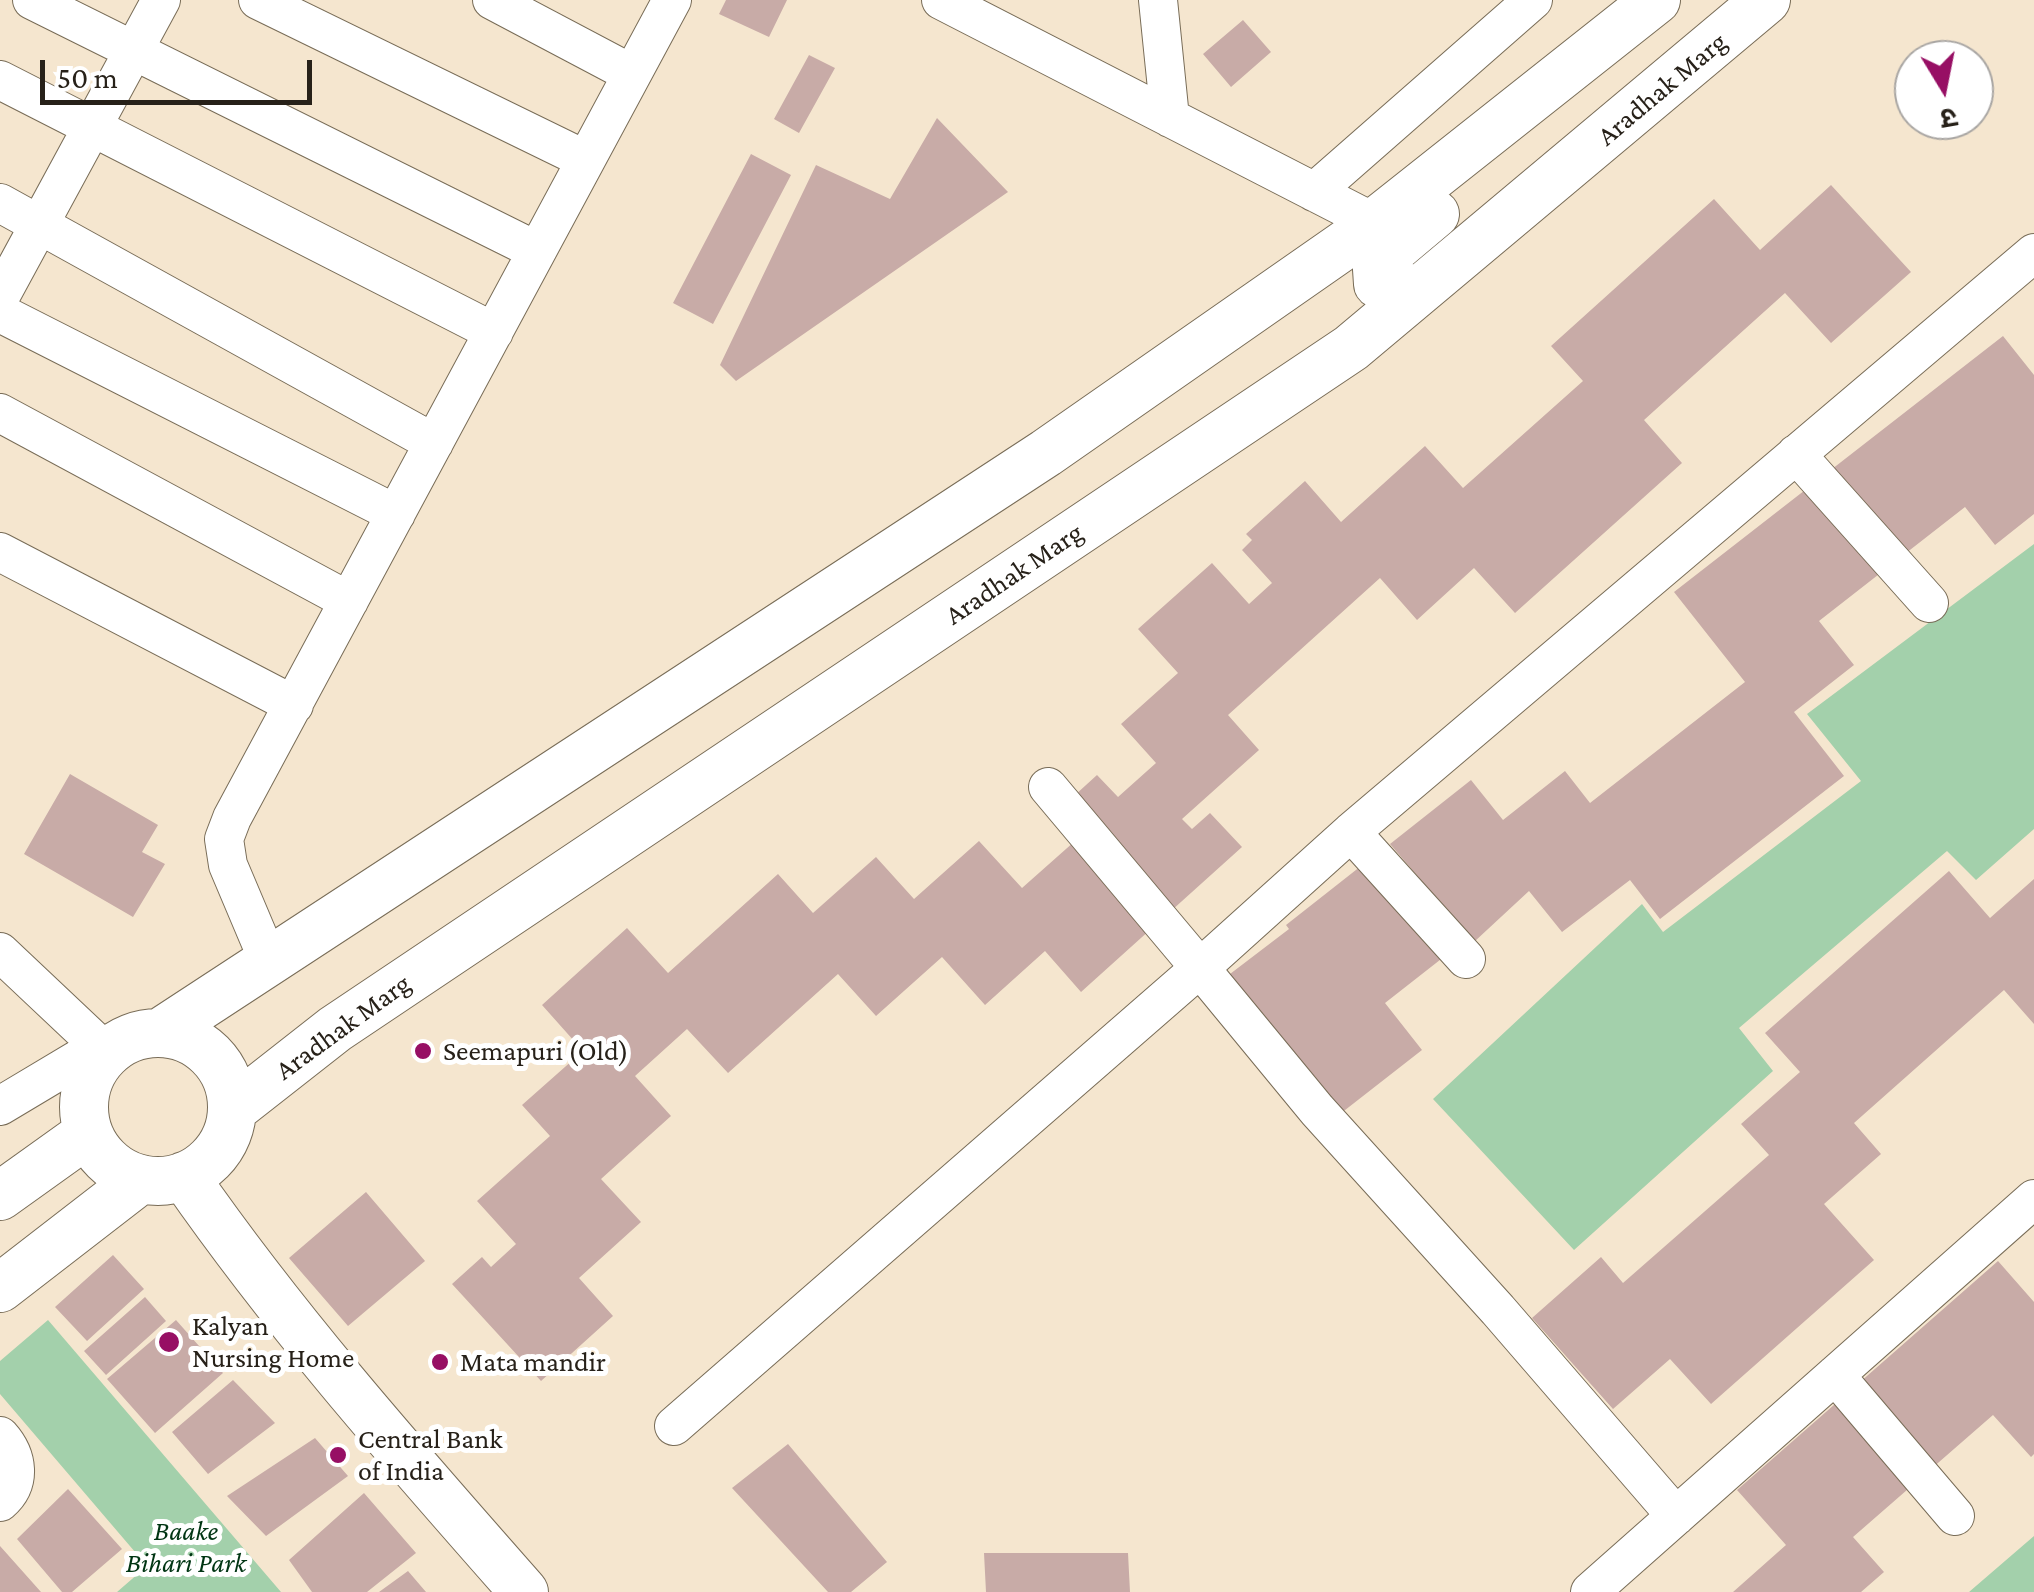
<!DOCTYPE html>
<meta charset="utf-8">
<style>
body{margin:0}
#map{position:relative;width:2034px;height:1592px;overflow:hidden;background:#f5e6cf;font-family:"Crimson Pro","Noto Sans Devanagari",serif}
canvas{display:block}
.north{position:absolute;left:1894px;top:40px;width:100px;height:100px;box-sizing:border-box;background:#fff;border:2px solid #a9a6a3;border-radius:50%;rotate:170deg;font-size:28px;font-weight:700;line-height:40px;text-align:center;color:#272119}
.north::after{content:'';display:block;margin:auto;width:35px;height:45px;background:#970f64;clip-path:polygon(50% 0,100% 100%,50% 72%,0 100%)}
.scale{position:absolute;left:40px;top:60px;width:272px;height:45px;box-sizing:border-box;border:5px solid #272119;border-top:0;padding-left:12px;font-size:30px;line-height:35px;white-space:nowrap;color:#272119;-webkit-text-stroke:8px #fff;paint-order:stroke}
</style>
<div id="map">
<canvas width="2034" height="1592"></canvas>
<div class="north">उ</div>
<div class="scale">50 m</div>
</div>
<script>
const c = document.querySelector('canvas').getContext('2d');
c.lineJoin = 'round';
function fill(path, color) {
  c.fillStyle = color;
  c.fill(path, 'evenodd');
}
function strokePath(path, color, width, dash) {
  c.strokeStyle = color;
  c.lineWidth = width;
  c.lineCap = dash ? 'butt' : 'round';
  c.setLineDash(dash || []);
  c.stroke(path);
}
function drawText(font, color, halo, rows, align = 'center') {
  c.font = font + ' "Crimson Pro",serif';
  c.lineWidth = 10;
  c.setLineDash([]);
  c.textBaseline = 'middle';
  c.strokeStyle = halo;
  c.fillStyle = color;
  for (const [text, x, y, turn = 0] of rows) {
    c.save();
    c.translate(x, y);
    c.rotate((+turn || 0) * Math.PI / 180);
    c.textAlign = isNaN(turn) ? turn : align;
    if (halo) c.strokeText(text, 0, 0);
    c.fillText(text, 0, 0);
    c.restore();
  }
}
const green = new Path2D(`
 M2034,544v285l-58,51 -29,-29 -208,177 34,43 -199,179 -141,-151 209,-195 21,28 198,-151 -54,-67z
 M48,1320l233,272h-164l30,-26 -147,-172v-33z
 M2034,1536v56h-65z`);
const building = new Path2D(`
 M726,0h61l-18,37 -50,-23z
 M1243,20l28,32 -40,35 -28,-33z
 M809,55l26,13 -36,65 -25,-14z
 M937,118l71,74 -272,189 -16,-16 96,-200 74,34z
 M751,154l40,21 -78,149 -40,-21z
 M1831,185l80,87 -80,71 -46,-50 -141,127 38,43 -167,150 -41,-45 -57,52 -37,-42 -152,137 31,35 -77,69 10,10 18,-16 32,34 -161,145 -36,-41 -60,54 -43,-48 -66,59 -38,-42 -110,99 -41,-44 -52,47 36,40 -70,63 40,43 -62,56 34,38 -72,65 -89,-97 30,-27 9,10 25,-23 -39,-43 73,-65 -28,-31 61,-54 -41,-46 85,-77 41,45 110,-99 35,39 63,-56 38,42 65,-58 43,47 53,-47 -23,-25 45,-41 21,22 38,-34 -35,-39 57,-51 -40,-44 74,-66 37,41 23,-21 -30,-33 10,-10 -6,-6 59,-53 36,41 84,-76 38,42 120,-107 -32,-35 163,-147 46,51z
 M2003,336l31,39v139l-39,31 -30,-38 -146,114 35,44 -60,47 50,64 -184,143 -30,-39 -68,52 -33,-41 -55,51 -84,-98 81,-64 32,40 62,-49 25,32 155,-121 -71,-90z
 M70,774l88,51 -16,27 23,12 -32,53 -109,-63z
 M1361,866l84,90 -60,47 37,47 -82,64 -110,-140 59,-45 -3,-4z
 M1949,871l41,47 44,-39v145l-30,-34 -150,133 27,31 -57,50 50,56 -163,144 -41,-45 -57,50 -81,-91 69,-61 22,26 146,-128 -28,-31 59,-52 -35,-39z
 M366,1192l59,69 -77,65 -59,-68z
 M113,1255l31,34 -57,52 -32,-34z
 M1998,1261l36,41v152l-3,3 -38,-42 -140,122 31,35 -23,20h-128l53,-47 -49,-55z
 M145,1297l21,24 -60,54 -22,-24z
 M176,1320l47,53 -68,60 -48,-54z
 M233,1380l42,43 -67,51 -36,-42z
 M315,1438l33,38 -82,60 -39,-40z
 M788,1444l99,118 -36,30h-23l-96,-104z
 M68,1489l54,60 -50,43h-10l-45,-53z
 M364,1493l52,60 -49,39h-55l-23,-32z
 M0,1546l41,46h-41z
 M984,1553h144l2,39h-144z
 M408,1571l18,21h-47z`);
const minor = new Path2D(`
 M32,0l505,251
 M258,0l328,160
 M492,0l140,74
 M941,0l434,223
 M1158,0l12,118
 M0,80l494,252
 M1314,192l219,-192
 M0,203l434,240
 M0,297l161,-297
 M0,313l396,201
 M0,413l349,188
 M1796,454l133,149
 M0,552l294,153
 M1351,832l683,-579
 M0,952l107,101
 M1466,959l-115,-127 -151,136 117,142 181,200 178,206
 M269,962l-41,-97 -4,-26 8,-21 440,-818
 M0,1106l102,-61
 M1835,1375l120,141
 M674,1426l526,-458 -152,-181
 M0,1436c18,20 22,47 0,66
 M1590,1592l444,-393`);
const major = new Path2D(`
 M1422,288l-34,1 -10,-5 -1,-15 14,-18 44,-37
 M161,1032l885,-579 317,-221 293,-232
 M84 1107a74 74 0 1 1 148 0a74 74 0 1 1-148 0Z
 M233,1109l102,-80 1016,-681 415,-348
 M184,1176c102,147 222,282 340,416
 M0,1196l88,-63
 M0,1288l141,-109`);
const markers = [
 [423,1051,10,"#970f64"],
 [169,1342,12,"#970f64"],
 [440,1362,10,"#970f64"],
 [338,1455,10,"#970f64"]
];
const streetNames = [
 ["Aradhak Marg",1662,89,-40],
 ["Aradhak Marg",1014,574,-34],
 ["Aradhak Marg",343,1027,-36]
];
const poiNames = [
 ["Seemapuri (Old)",443,1051],
 ["Kalyan",192,1326],
 ["Nursing Home",192,1358],
 ["Mata mandir",460,1362],
 ["Central Bank",358,1439],
 ["of India",358,1471]
];
const parkNames = [
 ["Baake",186,1531],
 ["Bihari Park",186,1563]
];
fill(green, '#a3d0ab');
fill(building, '#c8aba7');
strokePath(minor, '#786c57', 40);
strokePath(major, '#786c57', 50);
strokePath(minor, '#fff', 38);
strokePath(major, '#fff', 48);
for (const [x, y, r, color] of markers) {
  const dot = new Path2D();
  dot.arc(x, y, r, 0, 2 * Math.PI);
  c.fillStyle = color;
  c.fill(dot);
  strokePath(dot, '#fff', 4);
}
drawText('28px', '#272119', '#fff', streetNames);
drawText('28px', '#272119', '#fff', poiNames, 'left');
drawText('italic 28px', '#003513', '#fff', parkNames);
</script>
